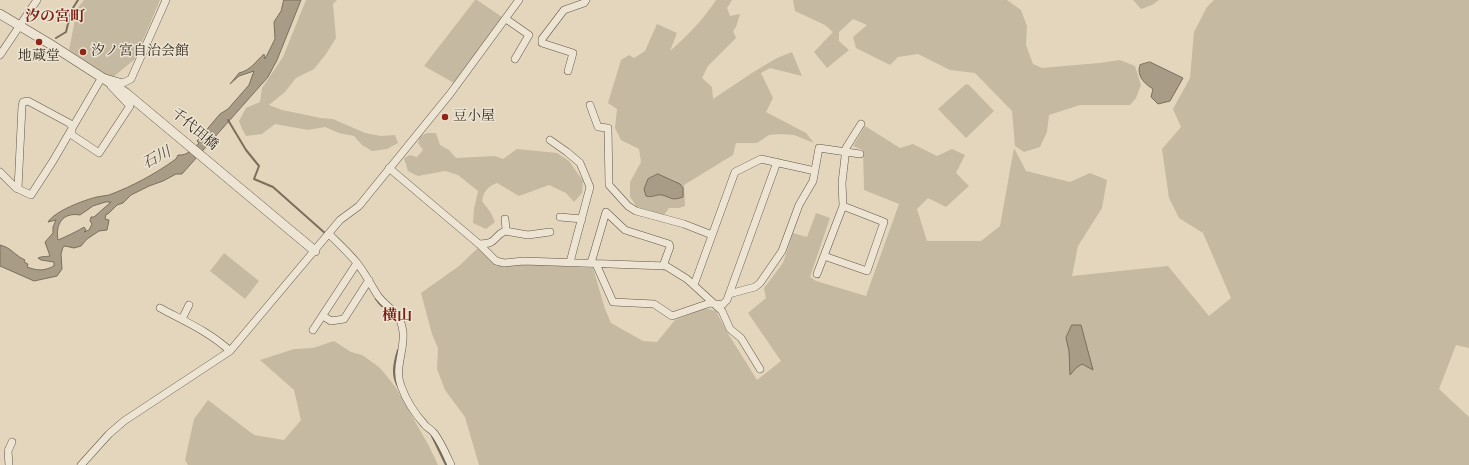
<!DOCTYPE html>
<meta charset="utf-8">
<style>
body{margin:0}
canvas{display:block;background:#e3d6bc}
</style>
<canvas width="1469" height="465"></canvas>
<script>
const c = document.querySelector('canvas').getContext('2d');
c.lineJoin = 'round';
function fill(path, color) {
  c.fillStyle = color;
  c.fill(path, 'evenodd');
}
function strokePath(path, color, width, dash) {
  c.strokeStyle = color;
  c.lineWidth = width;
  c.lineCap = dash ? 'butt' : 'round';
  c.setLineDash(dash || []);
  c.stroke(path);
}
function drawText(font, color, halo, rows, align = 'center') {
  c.font = font + ' "IM FELL DW Pica","Noto Serif JP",serif';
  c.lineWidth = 3;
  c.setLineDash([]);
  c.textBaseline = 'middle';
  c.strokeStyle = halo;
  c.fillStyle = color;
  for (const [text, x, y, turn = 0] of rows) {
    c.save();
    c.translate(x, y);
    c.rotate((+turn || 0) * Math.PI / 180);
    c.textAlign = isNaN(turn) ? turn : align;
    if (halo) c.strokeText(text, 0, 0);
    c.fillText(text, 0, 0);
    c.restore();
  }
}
const green = new Path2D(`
 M84,0h76l-25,59 -23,19 -43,-28 8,-41z
 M306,0h31l-4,4 3,34 -10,16 -12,15 -18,9 -11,14 -16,13 13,5 39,8 12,1 32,14 16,3 14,-1 3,8 -11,6 -15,2 -10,-6 -8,-9 -15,-3 -14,-6 -17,3 -33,-6 -13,10 -16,2 -4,-7 -3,-8 7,-13 14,-6 2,-14 21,-31z
 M475,0h2l25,17 -48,66 -30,-17z
 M716,0h16l-5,8 3,8 10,-2 -4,13 -3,4 3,7 -28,28 -6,12 10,9 1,12 42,-28 22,-13 15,-6 10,24 -32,-8 -9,5 12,25 -7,14 40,21 8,10 -20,-8 -14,-1 -11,1 -12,8h-21l-3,12 -49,30 1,21 -6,2h-10l-5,7 -27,-8 -7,-10v-15l11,-20 -2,-13 -18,-9 -6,-12 2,-19 -9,-6 13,-43 8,-5 5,3 11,-7 12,-27 20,9 -7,18c17,-15 33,-31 46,-51z
 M793,0h214l14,10 6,16 -1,19 7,19 9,4 57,-5 21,-3 15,6 6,19 -5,13 -6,7h-50l-31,10 -2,17 -7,15 -16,5 -9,-6 -3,-35 -37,-38 -25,-3 -32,-16 -20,3 -8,8 -34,-17 -3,-11 14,-12 -14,-6 -14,13v9l10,9 -22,18 -13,-16 19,-20 -8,-7 -30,-14z
 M1133,0h26l-7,5 -11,4z
 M1214,0h255v348l-13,-3 -17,44 30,28v48h-990l-14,-48 -20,-27 -8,-21 1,-21 -6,-14 -11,-41 38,-27 19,-18 18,18 29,-2 68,4 12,41 6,14 32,18 14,1 18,-22 30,-12 11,3 11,21 30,48 24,-19 -33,-48 18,-15 -2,-10 19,-25 10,-30 14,4 9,-24 14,5 -20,59 6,4 50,15 33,-92 -35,-14 -1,-40 -10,-4 12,-20 35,22 13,-4 24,12 15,-7 13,6 -9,18 13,13 -23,21 -18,-9 -11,11 10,32h54l19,-15 14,-78 12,23 44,11 20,-9 17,7 -5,28 -24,38 -6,30 96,-10 41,50 22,-18 -28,-65 -24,-15 -10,-20 -7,-49 19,-22 -8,-18 17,-31 4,-46 13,-25z
 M966,84l3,1 25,26 -28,27 -28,-29z
 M427,133h9l4,12 9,5 7,8 39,-2 8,3 14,-10 40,4 12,8 14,20 -1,12 -8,9 -8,-9 -17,-8 -30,11 -22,-13c-10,4 -13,8 -15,18l9,12 4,9 -9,7 -13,-6 1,-14 4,-18 -20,-16 -13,-4 -27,5 -10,-5 -4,-13 6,-3 7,2 6,-7 -5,-7 2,-7z
 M224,253l35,28 -14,18 -35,-28z
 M334,341l17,11 11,3 17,12 7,8 10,13 33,58 9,19h-250l-3,-5 9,-41 14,-19 46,35 30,5 17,-20 -7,-30 -34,-30 34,-11 19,-1z`);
const water = new Path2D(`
 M284,0h17l-24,60 -9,17 -86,97h-6l-13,7 -14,5 -18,9 -8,8 -6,2 -9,9h-2l-1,5 4,1 -2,10 -8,1 -12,8 -6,7 -7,2 -9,-2 -2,1 -2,7 1,15 -5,7 -23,5 -34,-15v-21c12,3 14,10 25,15l-1,2 4,2 -1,3c11,4 17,4 27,-1v-4l-13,-2 -3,-2c4,-2 7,-1 12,-2l-5,-14 8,-9v-6l3,-7 -8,2c7,-11 36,-22 49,-25 4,-1 8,-1 12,-2 24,-9 46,-21 67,-36l2,-4c9,1 15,-6 21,-12l-2,-2 23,-27 8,-5 21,-24 5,-14 -15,5 -9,8 9,-11c12,-3 16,-11 25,-19l1,5 10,-20 -1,-17 7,-11zM106,202h5l-17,15h-3l-1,4 2,3 -3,6 -5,2 2,-2 -2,-3c-2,2 -23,12 -26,13 -3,-16 5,-28 22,-25l13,-9z
 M1150,62l33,16 -13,23 -12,3 -7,-7 2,-8c-8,-5 -17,-13 -13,-24z
 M658,174l22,10 3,4v9c-12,4 -10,1 -21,-2 -6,-1 -9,3 -16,1l-2,-7 4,-10z
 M1072,325h9l12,45 -11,-6 -6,4 -6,7 -1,-24 -3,-13z`);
const stream = new Path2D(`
 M56,38l10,-6 5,-21 7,-11
 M228,120l18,30 13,16 -5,13 19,8 53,47
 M376,299l3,4 3,3
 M398,350c-4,13 -7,26 1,38
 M432,436l14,29`);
const minor = new Path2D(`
 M506,19l23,16 -14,24
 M0,55l37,-55
 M568,71l5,-18 -31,-10v-4l22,-29 20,-7 2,-3
 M590,105l8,22 10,1 1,57 19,21 8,5 48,13 28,11
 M550,140l17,12 13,11 10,24 -20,75
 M389,168l90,76 17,17 8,2 20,-2 142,5 21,13 35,32 8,18 11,9 19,31
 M0,172l16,16 15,7 22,-34 49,-84 21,6 8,-4 35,-79
 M18,189l4,-83 1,-4 5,-1 41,22 3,3v9l27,18 31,-47 -19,-20
 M560,217l22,2
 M505,219l1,10 -1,2
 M329,234c9,9 19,18 28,29 8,10 14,22 21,33 12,16 22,13 25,36 2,18 -9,36 -2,54 5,14 14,28 24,39 2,3 6,4 9,8 7,9 12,21 17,32
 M479,244c19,0 13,-7 26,-13l23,4 22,-3
 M824,256l43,15 17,-49 -41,-16
 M591,263l15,-51 19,18 44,14 1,3 -7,19
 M596,264l17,38 41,2 18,12 38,-13 12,2 5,-5 50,-138
 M817,274l26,-68 -1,-23 4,-35 15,-24
 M694,285l41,-113 26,-13 54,12
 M729,294l26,-7 5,-4 22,-32 17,-46 14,-24 6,-33 41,6
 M160,308c24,13 50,24 70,43
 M323,316l8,5 13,-2 25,-39
 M182,319l7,-14
 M313,330l44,-67
 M9,465l-1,-14 4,-9
 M81,465l28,-31 15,-13 106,-70 110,-131 19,-14 91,-112 69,-94`);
const tertiary = new Path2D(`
 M0,14l50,30 76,49 189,158`);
const markers = [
 [39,42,4,"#8f2418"],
 [83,52,4,"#8f2418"],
 [445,117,4,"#8f2418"]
];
const poiNames = [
 ["汐ノ宮自治会館",91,52],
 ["地蔵堂",39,57,"center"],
 ["豆小屋",453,117]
];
const streetNames = [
 ["千代田橋",194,130,40]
];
const neighbourhoodNames = [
 ["汐の宮町",55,18],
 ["横山",397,317]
];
const waterNames = [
 ["石川",157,159,-28]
];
fill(green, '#c5b9a1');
fill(water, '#a89c87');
strokePath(water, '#7a6f5d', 1);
strokePath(stream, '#7a6f5d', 2);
strokePath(minor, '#605646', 8);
strokePath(tertiary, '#605646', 10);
strokePath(minor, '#ede4d3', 7);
strokePath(tertiary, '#ede4d3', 9);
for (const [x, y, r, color] of markers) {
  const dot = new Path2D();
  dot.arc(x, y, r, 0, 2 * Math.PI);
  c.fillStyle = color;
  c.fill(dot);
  strokePath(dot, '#ede4d3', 1.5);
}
drawText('14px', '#342b1f', '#ede4d3', poiNames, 'left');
drawText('14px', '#342b1f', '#ede4d3', streetNames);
drawText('bold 15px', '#7a1f14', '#ede4d3', neighbourhoodNames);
drawText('italic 15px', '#574d3e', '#ede4d3', waterNames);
</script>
